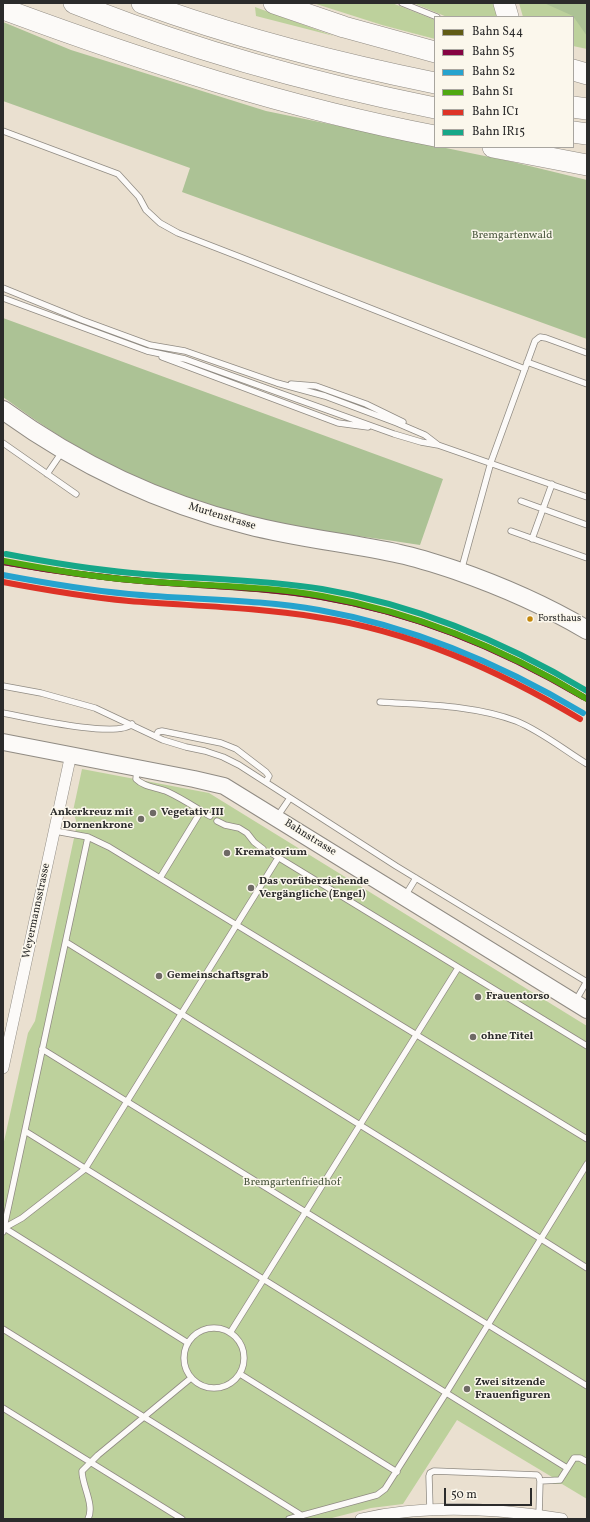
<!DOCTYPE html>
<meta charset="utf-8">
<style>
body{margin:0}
#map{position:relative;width:590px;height:1522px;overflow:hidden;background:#eae0d0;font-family:Vollkorn,serif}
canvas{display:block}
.frame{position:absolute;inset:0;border:4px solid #2b2b2b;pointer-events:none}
.legend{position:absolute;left:434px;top:16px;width:140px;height:132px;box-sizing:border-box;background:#fbf7ec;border:1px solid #a8a59f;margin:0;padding:5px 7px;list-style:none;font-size:12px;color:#2b2b2b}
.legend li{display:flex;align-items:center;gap:8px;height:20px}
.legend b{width:20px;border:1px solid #a8a59f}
.scale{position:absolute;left:444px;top:1488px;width:88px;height:18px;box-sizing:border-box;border:2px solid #2b2b2b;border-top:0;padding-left:5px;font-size:12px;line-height:14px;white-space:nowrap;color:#2b2b2b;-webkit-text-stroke:3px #fbf7ec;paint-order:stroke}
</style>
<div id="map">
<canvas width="590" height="1522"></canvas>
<div class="frame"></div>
<ul class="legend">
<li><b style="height:5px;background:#605b15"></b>Bahn S44</li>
<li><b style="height:5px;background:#850343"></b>Bahn S5</li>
<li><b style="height:5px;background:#26a3ce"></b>Bahn S2</li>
<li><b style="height:5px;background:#4fa811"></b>Bahn S1</li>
<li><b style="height:5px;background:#dd3327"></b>Bahn IC1</li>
<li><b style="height:5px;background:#16a788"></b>Bahn IR15</li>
</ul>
<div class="scale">50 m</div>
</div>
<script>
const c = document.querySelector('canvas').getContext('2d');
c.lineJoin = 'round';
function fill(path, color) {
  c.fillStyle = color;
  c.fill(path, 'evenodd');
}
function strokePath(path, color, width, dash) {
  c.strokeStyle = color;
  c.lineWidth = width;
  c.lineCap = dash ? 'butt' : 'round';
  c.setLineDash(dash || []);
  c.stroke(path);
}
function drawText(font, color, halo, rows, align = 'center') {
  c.font = font + ' Vollkorn,serif';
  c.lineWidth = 3;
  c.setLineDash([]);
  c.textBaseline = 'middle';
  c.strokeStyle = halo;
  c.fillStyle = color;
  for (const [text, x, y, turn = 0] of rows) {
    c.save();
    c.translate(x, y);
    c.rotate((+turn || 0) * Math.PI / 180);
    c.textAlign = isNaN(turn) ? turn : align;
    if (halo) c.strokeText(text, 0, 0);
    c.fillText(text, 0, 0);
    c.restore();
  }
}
const green = new Path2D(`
 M313,3h79l43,17v19l-53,-14z
 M413,3h86l4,14h-56z
 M519,3h68v46l-14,-3v-29h-50z
 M255,7l79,29 -78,-20z
 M82,769l127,24 378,233v473l-25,-15h-9l-1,-7 -95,-57 -54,84 -32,4 -43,11h-325v-373l25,-113 7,-12 42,-197 -4,-13z`);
const forest = new Path2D(`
 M544,3h43v33l-14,-20z
 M3,22l68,28 195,61 243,50 78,19v159l-405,-147 8,-24 -187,-67z
 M3,318l440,161 -23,66c-44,-7 -88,-12 -132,-20 -80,-15 -161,-47 -230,-90 -19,-12 -37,-25 -55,-38z`);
const lane = new Path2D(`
 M402,3l35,14
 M3,131l115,43 21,23 7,13 14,13 18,10 62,24 285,112
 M3,288l79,32 68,25 35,6 92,32 48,13 72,27 28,12 13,10 -17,-3 -27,-8 -209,-75 -38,-8 -144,-53
 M162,357l176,66 30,4
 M527,362l60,22
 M291,384l25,2 50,18 37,18
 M3,443l73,51
 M438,445l149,52
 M47,474l15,-22
 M521,501l66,24
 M511,531l76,27
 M532,539l20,-55
 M461,571l30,-109 44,-121 5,-4 6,1 41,15
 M3,686l38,7 54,15 68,32 23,7 19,4 18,6 16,8 157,101 191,116
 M380,702c45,3 94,3 136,19 25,10 48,29 71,43
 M3,713c22,4 114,26 129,11
 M156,736l2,-4 4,-1 59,12 15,6 30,23 3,4 -3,6
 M137,770l-1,9c9,9 21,8 32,13 15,7 28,16 42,24
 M277,817l13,-19
 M217,821l8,4 14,3 8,5 7,9 9,7
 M55,831l33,6 21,10 478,292
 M271,853l316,193
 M160,878l41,-67
 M405,896l11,-18
 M66,942l339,211 182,115
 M575,1002l12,-21
 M42,1049l545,337
 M25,1131l542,337
 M3,1227l185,116
 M4,1228l18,-10 63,-49 193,-311
 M3,1232l85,-395
 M184 1358a30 30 0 1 1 60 0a30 30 0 1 1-60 0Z
 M3,1329l298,186
 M230,1333l228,-365
 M240,1374l157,98
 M3,1408l179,111
 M430,1510l-1,-34 1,-3 4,-2 103,4 2,2 1,4
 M539,1515l1,-34 20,-1 14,-22h6l7,4
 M88,1519c7,-14 -6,-33 -6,-48l16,-16 93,-77
 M289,1519l88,-24 8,-6 61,-96 141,-229`);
const street = new Path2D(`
 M3,1068l68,-314
 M361,1519c66,-15 135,-11 201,0`);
const secondary = new Path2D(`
 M3,742l191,37 30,7 363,224`);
const primary = new Path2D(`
 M3,410c73,53 157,93 245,115 50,13 102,18 152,29 19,4 37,10 55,16 46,16 90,35 132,60`);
const highway = new Path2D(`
 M74,3c117,47 237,80 361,105
 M142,3c96,35 194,60 293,80
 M274,3l70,24 91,25
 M504,3l4,14
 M3,9c141,52 284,99 432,127
 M573,70l14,4
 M573,107l14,2
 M573,132l14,2
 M493,147l94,18`);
const rail1 = new Path2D(`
 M3,562c50,9 100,16 151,20 56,4 112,6 167,15 96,16 183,52 266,102`);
const rail2 = new Path2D(`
 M3,562c50,9 100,16 150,20 56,4 113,5 169,15 94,16 180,52 261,100`);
const rail3 = new Path2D(`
 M3,575c42,8 84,15 126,19 63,6 128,5 190,16 95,17 182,54 264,103`);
const rail4 = new Path2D(`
 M4,561c42,8 84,15 127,19 63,6 128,5 191,16 95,17 183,53 265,103`);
const rail5 = new Path2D(`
 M3,582c42,8 84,15 126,19 62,5 125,6 187,16 95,14 182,53 264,102`);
const rail6 = new Path2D(`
 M6,554c41,8 83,15 126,19 63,6 127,6 190,16 95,16 183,53 265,102`);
const markers = [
 [530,619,3.5,"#c4870b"],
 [153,813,4,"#6e6a65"],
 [141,819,4,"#6e6a65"],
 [227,853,4,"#6e6a65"],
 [251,888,4,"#6e6a65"],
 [159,976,4,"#6e6a65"],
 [478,997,4,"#6e6a65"],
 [473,1037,4,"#6e6a65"],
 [467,1389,4,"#6e6a65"]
];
const busNames = [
 ["Forsthaus",538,619]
];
const parkNames = [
 ["Bremgartenwald",512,236],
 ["Bremgartenfriedhof",292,1183]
];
const streetNames = [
 ["Murtenstrasse",222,517,17],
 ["Bahnstrasse",310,838,32],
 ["Weyermannsstrasse",37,911,-78]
];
const poiNames = [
 ["Ankerkreuz mit",133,813,"right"],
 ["Dornenkrone",133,826,"right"],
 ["Vegetativ III",161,813],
 ["Krematorium",235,853],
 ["Das vorüberziehende",259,882],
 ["Vergängliche (Engel)",259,895],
 ["Gemeinschaftsgrab",167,976],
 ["Frauentorso",486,997],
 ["ohne Titel",481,1037],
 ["Zwei sitzende",475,1383],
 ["Frauenfiguren",475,1396]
];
fill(green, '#bdd19c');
fill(forest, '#acc295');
strokePath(lane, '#908b83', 7);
strokePath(street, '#908b83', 12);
strokePath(secondary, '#908b83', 18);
strokePath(primary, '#908b83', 20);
strokePath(highway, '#908b83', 22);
strokePath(lane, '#fcfaf8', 5.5);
strokePath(street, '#fcfaf8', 11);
strokePath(secondary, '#fcfaf8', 16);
strokePath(primary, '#fcfaf8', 18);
strokePath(highway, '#fcfaf8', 21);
strokePath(rail1, '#605b15', 6);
strokePath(rail2, '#850343', 6);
strokePath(rail3, '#26a3ce', 6);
strokePath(rail4, '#4fa811', 6);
strokePath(rail5, '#dd3327', 6);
strokePath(rail6, '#16a788', 6);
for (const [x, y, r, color] of markers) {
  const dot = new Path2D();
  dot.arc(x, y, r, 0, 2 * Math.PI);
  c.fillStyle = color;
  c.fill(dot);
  strokePath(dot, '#fbf7ec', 1.5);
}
drawText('10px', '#2b2b2b', '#fbf7ec', busNames, 'left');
drawText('11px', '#4c5940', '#fbf7ec', parkNames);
drawText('11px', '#2b2b2b', '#fbf7ec', streetNames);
drawText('bold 11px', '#2b2b2b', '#fbf7ec', poiNames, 'left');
</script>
